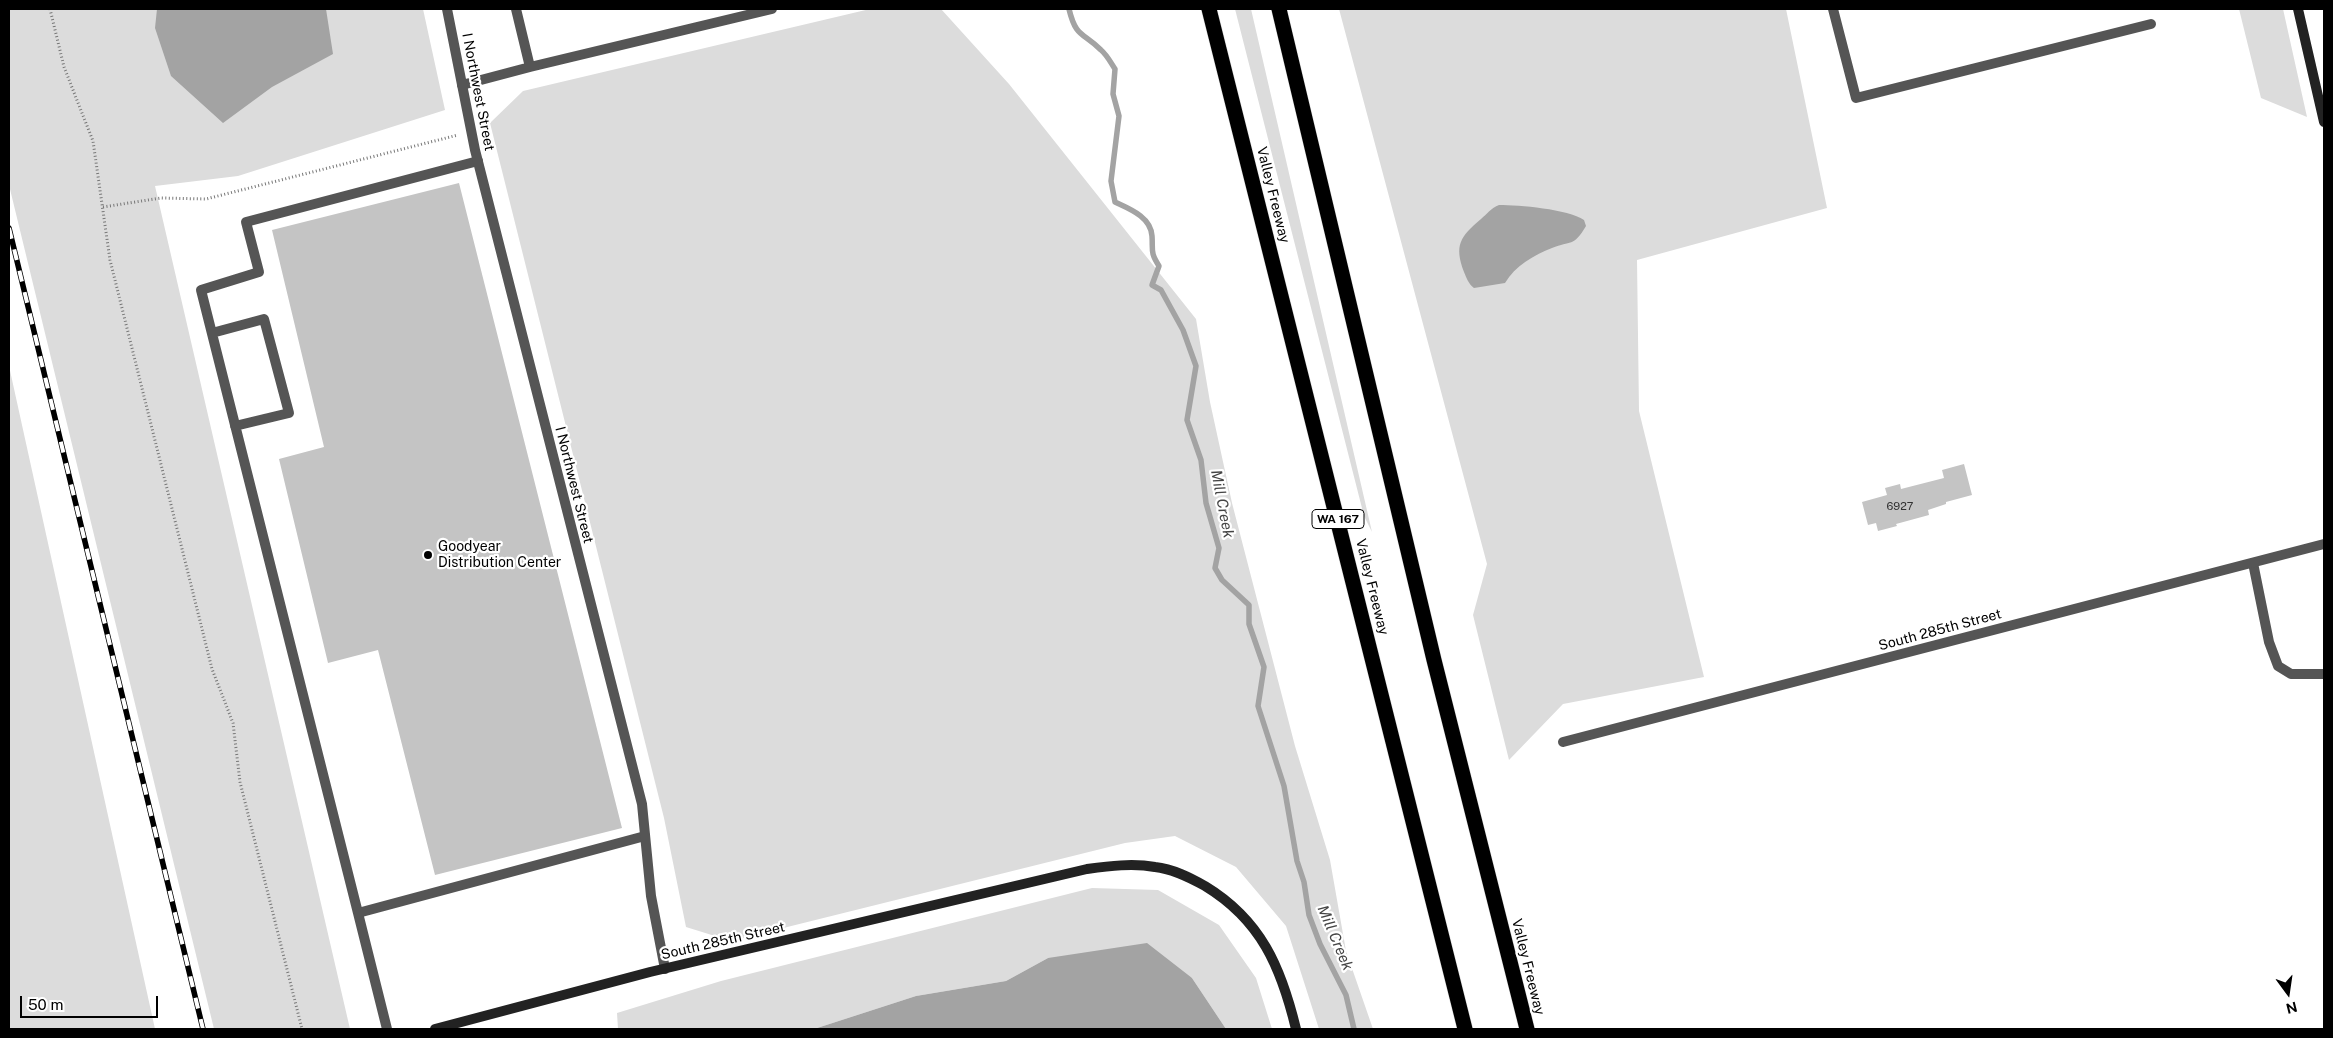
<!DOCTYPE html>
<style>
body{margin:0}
#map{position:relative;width:2333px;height:1038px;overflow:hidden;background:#fff;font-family:"Public Sans",sans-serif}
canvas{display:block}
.frame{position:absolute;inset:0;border:10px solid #000;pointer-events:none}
.north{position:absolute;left:2263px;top:968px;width:50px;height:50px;-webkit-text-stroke:4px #fff;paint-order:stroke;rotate:166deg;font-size:14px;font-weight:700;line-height:20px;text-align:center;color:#000}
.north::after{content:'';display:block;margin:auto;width:18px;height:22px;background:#000;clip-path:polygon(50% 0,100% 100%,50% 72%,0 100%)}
.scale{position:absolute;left:20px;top:996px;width:138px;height:22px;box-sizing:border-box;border:2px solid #000;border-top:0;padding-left:6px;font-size:15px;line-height:18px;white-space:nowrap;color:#000;-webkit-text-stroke:4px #fff;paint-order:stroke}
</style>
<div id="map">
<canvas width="2333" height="1038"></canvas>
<div class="frame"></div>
<div class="north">N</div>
<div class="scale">50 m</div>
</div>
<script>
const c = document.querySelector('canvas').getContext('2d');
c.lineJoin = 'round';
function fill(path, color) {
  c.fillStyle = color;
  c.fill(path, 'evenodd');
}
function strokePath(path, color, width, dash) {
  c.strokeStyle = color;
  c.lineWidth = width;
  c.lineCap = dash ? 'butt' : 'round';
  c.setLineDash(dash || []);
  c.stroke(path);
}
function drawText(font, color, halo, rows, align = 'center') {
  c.font = font + ' "Public Sans",sans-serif';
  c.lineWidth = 4.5;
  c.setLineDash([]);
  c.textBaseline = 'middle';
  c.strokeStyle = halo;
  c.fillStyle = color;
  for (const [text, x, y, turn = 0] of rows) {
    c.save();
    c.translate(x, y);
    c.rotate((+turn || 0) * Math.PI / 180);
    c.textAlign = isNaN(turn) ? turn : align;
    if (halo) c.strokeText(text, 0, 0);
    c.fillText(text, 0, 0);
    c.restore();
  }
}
const green = new Path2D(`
 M9,9h414l22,101 -207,66 -83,10 195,843h-136l-205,-844z
 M870,9h71l68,75 187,235 14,83 22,101 63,243 35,114 16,91 27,78h-54l-33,-103 -50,-59 -61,-31 -50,7 -394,98 -45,-14 -22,-109 -174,-695 33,-32z
 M1235,9h16l121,523 -8,-16z
 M1339,9h447l41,199 -190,52 2,151 65,266 -141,27 -54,56 -36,-145 14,-51z
 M2239,9h44l24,108 -46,-19z
 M9,366l146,663h-146z
 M1092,888l66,2 61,35 37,53 16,51h-46l-34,-51 -144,-20 -42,23 -90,15 -102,33h-196l-1,-16 104,-32z`);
const water = new Path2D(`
 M157,9h169l7,45 -61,33 -49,36 -52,-47 -16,-48z
 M1499,205c20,0 69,4 85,15l2,6c-13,22 -15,14 -34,22 -18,7 -37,18 -47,35l-31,5c-6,-5 -7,-9 -10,-16 -10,-27 -4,-35 17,-53 6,-5 10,-11 18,-14z
 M1147,943l45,35 34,51h-412l102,-33 90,-15 42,-23z`);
const stream = new Path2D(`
 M1069,9c7,29 14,23 32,41 6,5 10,13 14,19l-2,25 6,22 -8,65 4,21c15,7 36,15 37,34 1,15 -2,16 7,30l-7,19 9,5 22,40 13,36 -9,54 14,40 5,43 13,45 -4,20 7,12 27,25v19l15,43 -6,39 26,80 13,75 7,21 5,33 11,29 26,51 8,34`);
const building = new Path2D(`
 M459,183l163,645 -187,47 -57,-225 -50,13 -49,-204 45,-12 -52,-217z
 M1964,464l8,31 -26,7v2l-18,6 1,5 -33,9 1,2 -19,5 -2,-8 -8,2 -6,-23 25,-7 -2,-7 15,-4 1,5 43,-11 -2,-8z`);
const path = new Path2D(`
 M50,9l14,58 29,74 17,119 102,409 21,54 7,59 62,247
 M103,207l58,-9 45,1 252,-64`);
const lane = new Path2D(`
 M1833,9l23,89 295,-74
 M530,67l242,-58
 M462,85l68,-18 -14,-58
 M212,333l52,-14 25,94 -54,13
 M2253,563l16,79 9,24 13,8h33
 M358,913l-157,-623 58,-18 -13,-50 232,-61
 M387,1029l-29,-116 287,-77`);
const street = new Path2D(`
 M447,9l28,141 167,654 9,92 14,73
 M1563,742l761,-198`);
const secondary = new Path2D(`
 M2298,9l26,113
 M435,1029l215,-57 437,-103c22,-3 46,-6 68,-2 18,2 34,10 50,19 56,34 76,81 91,143`);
const highway = new Path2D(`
 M1209,9l256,1020
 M1279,9l155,651 93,369`);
const rail = new Path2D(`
 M9,228l194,801`);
const markers = [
 [428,555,5,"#000"]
];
const numberNames = [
 ["6927",1900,507]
];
const shields = [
 [1338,519,52]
];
const shieldNames = [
 ["WA 167",1338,519]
];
const streetNames = [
 ["I Northwest Street",478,92,79],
 ["Valley Freeway",1273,195,76],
 ["I Northwest Street",574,485,76],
 ["Valley Freeway",1372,587,76],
 ["South 285th Street",1940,630,-15],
 ["South 285th Street",723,941,-13],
 ["Valley Freeway",1528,967,76]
];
const poiNames = [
 ["Goodyear",438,547],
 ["Distribution Center",438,563]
];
const waterNames = [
 ["Mill Creek",1222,504,79],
 ["Mill Creek",1335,938,67]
];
fill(green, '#dcdcdc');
fill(water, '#a3a3a3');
strokePath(stream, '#a3a3a3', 5.5);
fill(building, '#c4c4c4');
strokePath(highway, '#dbdbdb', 16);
strokePath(path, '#777', 3, [1, 2.5]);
strokePath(lane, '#555', 10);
strokePath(street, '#555', 10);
strokePath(secondary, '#222', 10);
strokePath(highway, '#000', 15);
strokePath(rail, '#000', 5.5);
strokePath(rail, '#fff', 4, [11]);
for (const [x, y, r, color] of markers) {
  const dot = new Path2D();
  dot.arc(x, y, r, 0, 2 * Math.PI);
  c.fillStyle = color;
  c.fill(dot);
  strokePath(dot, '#fff', 2);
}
drawText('11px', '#313131', null, numberNames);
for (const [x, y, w] of shields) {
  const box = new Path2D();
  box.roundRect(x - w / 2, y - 9.5, w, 19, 4);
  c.fillStyle = '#fff';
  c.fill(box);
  strokePath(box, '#000', 1);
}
drawText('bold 12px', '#000', null, shieldNames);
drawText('14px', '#000', '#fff', streetNames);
drawText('14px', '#000', '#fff', poiNames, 'left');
drawText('italic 15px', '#444', '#fff', waterNames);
</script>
